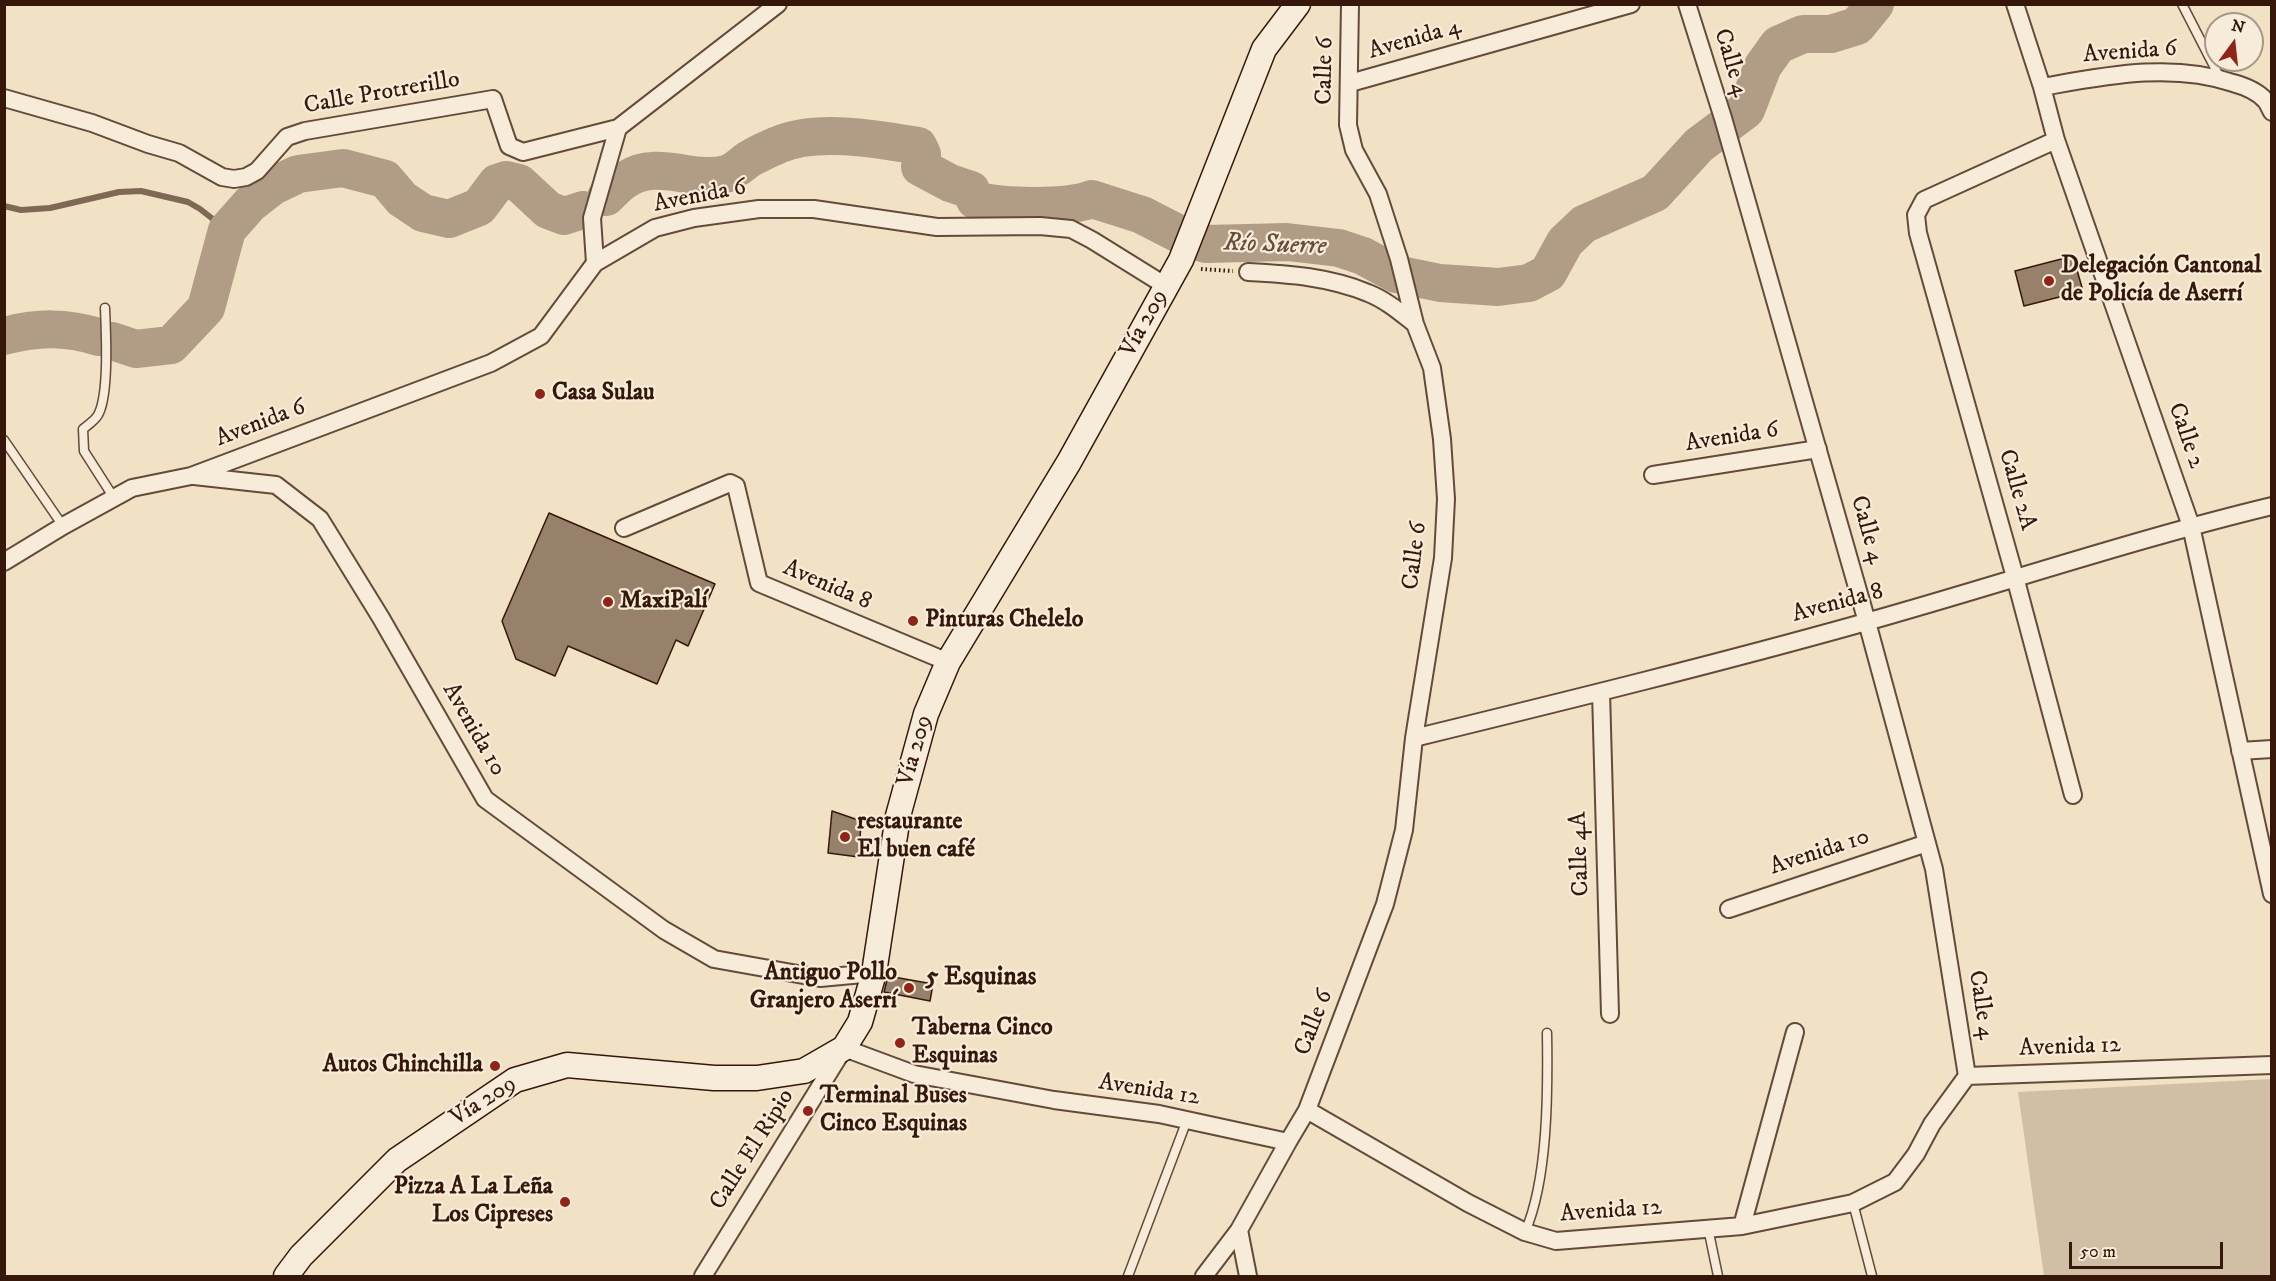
<!DOCTYPE html>
<meta charset="utf-8">
<style>
body{margin:0}
#map{position:relative;width:2276px;height:1281px;overflow:hidden;background:#f1e1c5;font-family:"IM FELL DW Pica",serif}
canvas{display:block}
.frame{position:absolute;inset:0;border:6px solid #35180a;pointer-events:none}
.north{position:absolute;left:2204px;top:12px;width:60px;height:60px;box-sizing:border-box;background:#f6ecd9;border:2px solid #a99786;border-radius:50%;rotate:15deg;font-size:16px;font-weight:700;line-height:24px;text-align:center;color:#35180a}
.north::after{content:'';display:block;margin:auto;width:21px;height:27px;background:#8f2418;clip-path:polygon(50% 0,100% 100%,50% 72%,0 100%)}
.scale{position:absolute;left:2069px;top:1242px;width:154px;height:27px;box-sizing:border-box;border:3px solid #35180a;border-top:0;padding-left:8px;font-size:18px;line-height:21px;white-space:nowrap;color:#35180a;-webkit-text-stroke:4px #f6ecd9;paint-order:stroke}
</style>
<div id="map">
<canvas width="2276" height="1281"></canvas>
<div class="frame"></div>
<div class="north">N</div>
<div class="scale">50 m</div>
</div>
<script>
const c = document.querySelector('canvas').getContext('2d');
c.lineJoin = 'round';
function fill(path, color) {
  c.fillStyle = color;
  c.fill(path, 'evenodd');
}
function strokePath(path, color, width, dash) {
  c.strokeStyle = color;
  c.lineWidth = width;
  c.lineCap = dash ? 'butt' : 'round';
  c.setLineDash(dash || []);
  c.stroke(path);
}
function drawText(font, color, halo, rows, align = 'center') {
  c.font = font + ' "IM FELL DW Pica",serif';
  c.lineWidth = 4.5;
  c.setLineDash([]);
  c.textBaseline = 'middle';
  c.strokeStyle = halo;
  c.fillStyle = color;
  for (const [text, x, y, turn = 0] of rows) {
    c.save();
    c.translate(x, y);
    c.rotate((+turn || 0) * Math.PI / 180);
    c.textAlign = isNaN(turn) ? turn : align;
    if (halo) c.strokeText(text, 0, 0);
    c.fillText(text, 0, 0);
    c.restore();
  }
}
const green = new Path2D(`
 M2271,1079v197h-227l-26,-184z`);
const stream = new Path2D(`
 M4,206l17,4 29,-2 69,-16 22,-1 47,11 12,7 27,21`);
const river = new Path2D(`
 M606,197c7,-6 13,-14 21,-18 31,-20 66,4 99,-5 8,-2 16,-10 23,-15 9,-5 19,-10 29,-14 38,-17 99,-6 140,1l4,8 -2,13 30,16 21,7 4,10c26,7 92,9 117,-1l50,16 39,20 25,9 81,-2 52,6 24,8 33,18 44,9 58,4 31,-4 19,-10 17,-31 19,-18 71,-31 44,-48 47,-35 17,-44 15,-21 25,-11h28l26,-8 18,-22
 M4,336c34,-9 62,-9 95,1
 M112,341l24,8 35,-4 35,-37 21,-78 23,-26 23,-18 25,-12 45,-6 42,11 17,20 21,14 26,6 30,-12 18,-24 9,-3 13,3 29,27 16,6 19,-6`);
const building = new Path2D(`
 M2073,256l10,35 -59,15 -9,-35z
 M549,513l166,71 -27,62 -12,-6 -19,44 -89,-38 -13,30 -39,-17 -14,-38z
 M832,811l29,10 -2,36 -31,-4z
 M888,976l45,8 -3,17 -46,-9z`);
const path = new Path2D(`
 M1201,269l32,2`);
const lane = new Path2D(`
 M2182,4l38,74
 M105,308c1,25 4,83 -6,105 -2,6 -11,12 -16,16l1,22 30,47
 M4,440l59,86
 M1853,1203l19,73
 M1708,1228l10,48
 M1525,1232c23,-52 23,-141 22,-199
 M1128,1276l59,-156`);
const street = new Path2D(`
 M1687,4l36,114 144,504 67,247 33,207
 M2015,4l27,83 14,53 135,386 81,368
 M1350,83l281,-79
 M2042,87c63,-11 129,-25 191,-4 11,3 24,8 32,17 3,3 5,9 7,12
 M4,98l88,25 56,21 31,9 43,24 12,2 12,-2 11,-6 30,-34 18,-6 188,-32 16,47 14,6 95,-24
 M2056,140l-132,60 -8,15 2,18 97,344 58,218
 M595,263l-3,-45 26,-90 160,-124
 M1248,272c41,2 82,5 120,21 18,7 33,20 47,31
 M1653,475l165,-26
 M194,476l82,9 44,34 61,99 104,181 179,131 50,29 106,19 54,-5
 M624,528l106,-45 6,3 23,97 189,79
 M4,562l59,-36 69,-38 59,-12 300,-113 50,-27 54,-73 60,-35 39,-10 65,-9h55l123,18 103,-1 31,3 21,11 74,46
 M1601,692l9,322
 M1414,738c151,-37 302,-74 452,-116 136,-38 269,-83 406,-116
 M2240,751l32,-2
 M1729,909l198,-66
 M1967,1076l305,-11
 M1307,1110l78,-206 19,-74 10,-92 29,-180 3,-59 -4,-60 -10,-71 -17,-44 -16,-65 -21,-65 -24,-44 -6,-25 2,-121
 M1742,1226l53,-194
 M703,1276l141,-228 70,26 140,26 105,14 129,28 19,-32 161,93 57,29 31,9 186,-15 111,-23 42,-21 21,-28 16,-30 35,-48
 M1204,1276l35,-46
 M1248,1276l-9,-46 49,-88`);
const secondary = new Path2D(`
 M286,1276l15,-20 96,-96 118,-80 52,-15 147,13h43l47,-7 40,-23 16,-26 14,-49 24,-157 28,-102 22,-52 121,-200 112,-202 83,-211 34,-45`);
const markers = [
 [2049,281,6,"#8f2418"],
 [540,394,6,"#8f2418"],
 [608,602,6,"#8f2418"],
 [913,621,6,"#8f2418"],
 [845,837,6,"#8f2418"],
 [909,988,6,"#8f2418"],
 [900,1043,6,"#8f2418"],
 [495,1066,6,"#8f2418"],
 [808,1111,6,"#8f2418"],
 [565,1202,6,"#8f2418"]
];
const streetNames = [
 ["Avenida 4",1415,40,-16],
 ["Avenida 6",2130,53,-4],
 ["Calle 4",1730,63,73],
 ["Calle 6",1326,71,-89],
 ["Calle Protrerillo",382,94,-10],
 ["Avenida 6",700,197,-11],
 ["Vía 209",1145,324,-61],
 ["Avenida 6",261,424,-21],
 ["Calle 2",2185,436,71],
 ["Avenida 6",1732,438,-9],
 ["Calle 2A",2016,490,74],
 ["Calle 4",1866,530,74],
 ["Calle 6",1416,556,-83],
 ["Avenida 8",827,586,23],
 ["Avenida 8",1838,604,-15],
 ["Avenida 10",473,730,60],
 ["Vía 209",916,751,-74],
 ["Avenida 10",1820,853,-18],
 ["Calle 4A",1581,854,-92],
 ["Calle 4",1980,1005,81],
 ["Calle 6",1315,1023,-69],
 ["Avenida 12",2070,1048,-2],
 ["Avenida 12",1149,1091,9],
 ["Vía 209",484,1102,-32],
 ["Calle El Ripio",753,1150,-58],
 ["Avenida 12",1611,1212,-4]
];
const poiNames = [
 ["Delegación Cantonal",2061,267],
 ["de Policía de Aserrí",2061,295],
 ["Casa Sulau",552,394],
 ["MaxiPalí",620,602],
 ["Pinturas Chelelo",925,621],
 ["restaurante",857,823],
 ["El buen café",857,851],
 ["Antiguo Pollo",897,974,"right"],
 ["Granjero Aserrí",897,1002,"right"],
 ["Taberna Cinco",912,1029],
 ["Esquinas",912,1057],
 ["Autos Chinchilla",483,1066,"right"],
 ["Terminal Buses",820,1097],
 ["Cinco Esquinas",820,1125],
 ["Pizza A La Leña",553,1188,"right"],
 ["Los Cipreses",553,1216,"right"]
];
const waterNames = [
 ["Río Suerre",1275,246,2]
];
const neighbourhoodNames = [
 ["5 Esquinas",981,979]
];
fill(green, '#d1bfa5');
strokePath(stream, '#7f6854', 6);
strokePath(river, '#b19d85', 38);
fill(building, '#97816b');
strokePath(building, '#35180a', 1.5);
strokePath(lane, '#644a39', 11);
strokePath(street, '#644a39', 20);
strokePath(secondary, '#35180a', 27);
strokePath(path, '#35180a', 4, [1.5, 3]);
strokePath(lane, '#f6ecd9', 8);
strokePath(street, '#f6ecd9', 16);
strokePath(secondary, '#f6ecd9', 24);
for (const [x, y, r, color] of markers) {
  const dot = new Path2D();
  dot.arc(x, y, r, 0, 2 * Math.PI);
  c.fillStyle = color;
  c.fill(dot);
  strokePath(dot, '#f6ecd9', 2);
}
drawText('24px', '#35180a', '#f6ecd9', streetNames);
drawText('bold 24px', '#35180a', '#f6ecd9', poiNames, 'left');
drawText('italic 26px', '#674d3b', '#f6ecd9', waterNames);
drawText('bold 26px', '#35180a', '#f6ecd9', neighbourhoodNames);
</script>
